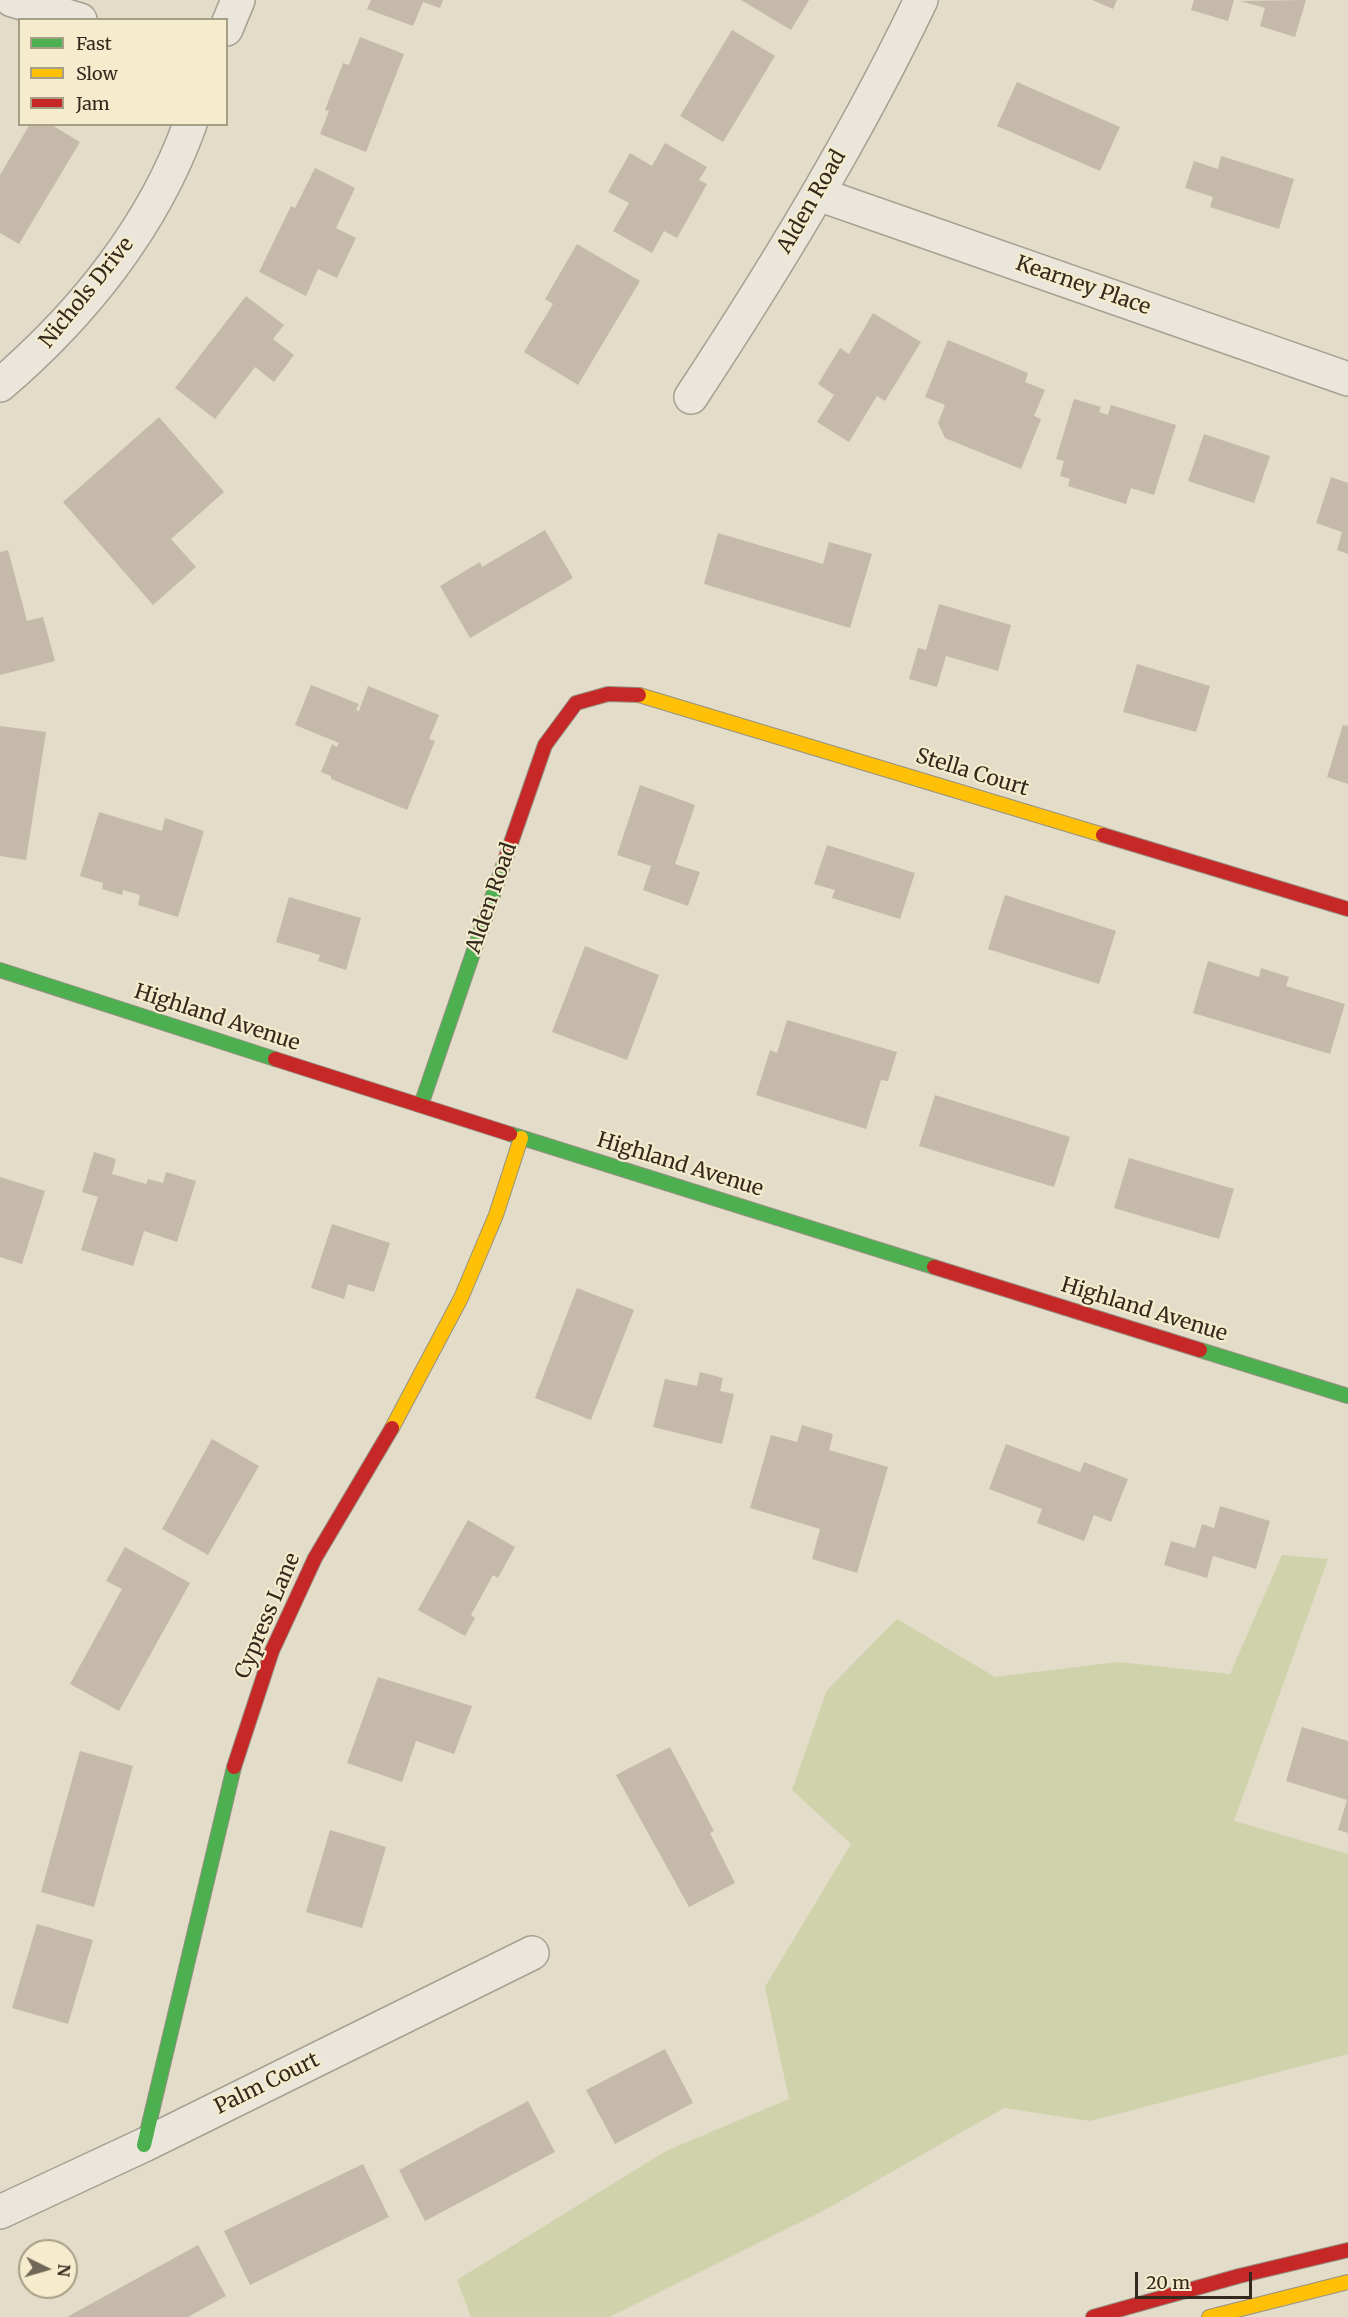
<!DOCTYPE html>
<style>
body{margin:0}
#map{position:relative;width:1348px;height:2317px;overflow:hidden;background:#e2dcc8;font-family:Merriweather,serif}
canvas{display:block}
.legend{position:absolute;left:18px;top:18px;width:210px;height:108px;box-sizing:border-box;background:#f4eccd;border:2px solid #a79e86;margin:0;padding:8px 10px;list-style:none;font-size:18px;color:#34291c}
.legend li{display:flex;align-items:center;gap:12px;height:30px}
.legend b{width:30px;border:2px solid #a79e86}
.north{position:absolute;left:18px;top:2239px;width:60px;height:60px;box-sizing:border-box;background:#f4eccd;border:2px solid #a79e86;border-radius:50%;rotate:95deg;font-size:16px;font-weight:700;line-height:24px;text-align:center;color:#34291c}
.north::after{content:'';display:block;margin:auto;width:21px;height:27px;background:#716858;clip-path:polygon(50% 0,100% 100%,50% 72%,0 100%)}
.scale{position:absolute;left:1135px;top:2272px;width:117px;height:27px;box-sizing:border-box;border:3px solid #34291c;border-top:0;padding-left:8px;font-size:18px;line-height:21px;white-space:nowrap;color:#34291c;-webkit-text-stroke:4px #f4eccd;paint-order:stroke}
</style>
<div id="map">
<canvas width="1348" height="2317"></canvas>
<ul class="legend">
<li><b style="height:8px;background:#4caf50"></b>Fast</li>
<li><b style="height:8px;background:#ffc107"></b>Slow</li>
<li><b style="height:8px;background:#c62828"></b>Jam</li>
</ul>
<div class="north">N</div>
<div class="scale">20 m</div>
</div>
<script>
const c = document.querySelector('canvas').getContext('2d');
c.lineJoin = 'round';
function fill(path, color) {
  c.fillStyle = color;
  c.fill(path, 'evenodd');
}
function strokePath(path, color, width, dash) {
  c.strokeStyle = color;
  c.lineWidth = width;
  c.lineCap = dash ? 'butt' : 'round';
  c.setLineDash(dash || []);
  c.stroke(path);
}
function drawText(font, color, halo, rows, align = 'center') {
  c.font = font + ' Merriweather,serif';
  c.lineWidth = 4.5;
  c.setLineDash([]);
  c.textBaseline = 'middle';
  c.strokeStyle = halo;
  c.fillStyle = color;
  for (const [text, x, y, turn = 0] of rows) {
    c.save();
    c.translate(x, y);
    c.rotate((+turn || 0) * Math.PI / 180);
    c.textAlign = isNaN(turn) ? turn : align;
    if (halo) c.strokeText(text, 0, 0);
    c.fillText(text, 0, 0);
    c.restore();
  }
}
const green = new Path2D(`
 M1282,1555l46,4 -94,262 114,33v200l-258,67 -86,-13 -183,104 -212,105h-138l-14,-37 209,-129 123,-52 -24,-112 86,-143 -59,-54 35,-100 70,-71 98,58 123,-15 112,12z`);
const building = new Path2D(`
 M371,0h72l-3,8 -17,-6 -10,24 -46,-17z
 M741,0h68l-18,30z
 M1092,0h25l-4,9z
 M1194,0h40l-6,21 -37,-11z
 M1306,0l-11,37 -35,-11 5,-18 -25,-7z
 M732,30l43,26 -52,86 -43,-26z
 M360,37l44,17 -38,98 -46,-18 9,-23 -4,-1 18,-47 6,2z
 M1017,82l103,45 -20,44 -103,-45z
 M30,124h20l30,18 -61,102 -19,-11v-58z
 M665,143l42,24 -8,13 8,4 -30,54 -13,-7 -12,22 -39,-22 16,-28 -21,-11 22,-39 22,13z
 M1221,156l73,23 -15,50 -69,-22 3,-10 -28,-9 9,-27 24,8z
 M315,168l40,20 -19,40 20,10 -19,40 -19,-9 -12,27 -47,-24 32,-66 4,2z
 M577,244l63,37 -62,104 -54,-33 29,-48 -8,-5z
 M246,296l38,29 -11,14 21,16 -20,27 -19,-15 -40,52 -40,-31z
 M873,313l48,29 -36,59 -8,-5 -28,46 -32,-20 17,-27 -16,-11 22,-36 9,6z
 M948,340l80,33 -3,9 20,8 -11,26 7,3 -20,50 -76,-31 -7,-15 7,-18 -20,-8z
 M1074,399l27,8 -2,5 9,3 3,-10 65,20 -22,70 -23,-7 -5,16 -58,-18 2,-7 -10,-3 4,-15 -8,-2z
 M159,417l65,75 -53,47 25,28 -43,38 -90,-103z
 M1204,434l66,22 -16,47 -66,-22z
 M1331,477l17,6v71l-11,-4 5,-18 -26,-9z
 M545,530l28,48 -103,60 -30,-52 40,-24 2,5z
 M718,533l105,31 6,-22 43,12 -22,74 -146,-44z
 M8,550l19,71 16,-4 12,44 -55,14v-123z
 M939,604l72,21 -13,46 -52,-15 -9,31 -28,-8 9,-31 8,2z
 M1137,664l73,22 -14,46 -73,-20z
 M311,685l48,19 -3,6 3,1 9,-25 71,29 -10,24 6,2 -28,69 -76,-31v-3l-10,-4 11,-28 5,3 2,-4 -44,-18z
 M1343,725l5,1v58l-21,-7z
 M0,726l46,6 -20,128 -26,-4z
 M640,785l55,20 -20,59 25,8 -12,34 -45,-16 8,-24 -34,-11z
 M99,812l63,19 3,-13 39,13 -26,86 -40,-12 2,-10 -17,-5 -1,5 -20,-6 1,-6 -23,-7z
 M827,845l88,28 -15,46 -68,-21 3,-8 -21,-6z
 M1005,895l111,36 -17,53 -111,-35z
 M289,897l72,21 -15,52 -28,-9 2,-6 -44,-13z
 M585,946l74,29 -32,85 -75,-28z
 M1208,961l51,16 2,-9 28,9 -3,9 59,18 -15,50 -137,-41z
 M787,1020l110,32 -9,29 -7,-1 -15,49 -110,-34 14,-45 7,3z
 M935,1095l135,42 -16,50 -135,-41z
 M94,1152l22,7 -4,15 34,10 2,-5 15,4 3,-11 30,9 -19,61 -33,-11 -11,35 -52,-16 17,-53 -16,-5z
 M1129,1158l105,31 -15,50 -105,-31z
 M0,1177l45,14 -23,73 -22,-7z
 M332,1224l58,19 -16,49 -26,-8 -4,15 -33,-11z
 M577,1288l57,22 -43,110 -56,-22z
 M700,1372l23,6 -3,13 14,3 -12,50 -69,-17 12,-48 32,7z
 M802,1425l31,9 -4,16 59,17 -31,106 -45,-14 8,-30 -70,-21 21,-73 26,7z
 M212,1439l47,27 -51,89 -46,-26z
 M1006,1444l74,28 4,-10 44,17 -17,43 -17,-7 -10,26 -47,-18 5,-14 -53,-20z
 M1220,1506l50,15 -14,48 -43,-13 -6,22 -43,-13 7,-24 24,7 7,-24 12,4z
 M468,1520l47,27 -17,31 -5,-3 -22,40 4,3 -10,18 -47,-26z
 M125,1547l65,36 -71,128 -49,-27 52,-95 -16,-8z
 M378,1677l94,29 -18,48 -38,-13 -14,41 -55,-19z
 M1302,1727l46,14v92l-10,-3 9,-30 -61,-19z
 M670,1747l44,84 -4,2 25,50 -46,24 -73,-132z
 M80,1751l53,15 -39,141 -53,-15z
 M330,1830l56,17 -24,81 -56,-16z
 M37,1924l56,16 -25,84 -56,-16z
 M665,2049l28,54 -78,41 -29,-54z
 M528,2101l27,51 -130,69 -26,-51z
 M363,2164l26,53 -139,68 -26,-54z
 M198,2245l28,51 -38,21h-121z`);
const street = new Path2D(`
 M12,0l68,20
 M226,29l12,-29
 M818,194l530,185
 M0,385c82,-70 153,-158 190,-261
 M691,397c84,-128 164,-259 230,-397
 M0,2212l144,-67 388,-192`);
const fast = new Path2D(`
 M0,970l275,89
 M421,1105l84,-245
 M510,1134l424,133
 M1200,1350l148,46
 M144,2145l90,-378`);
const slow = new Path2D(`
 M639,695l464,140
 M392,1428l69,-130 35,-83 25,-77
 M1209,2317l139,-35`);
const jam = new Path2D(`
 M1103,835l245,74
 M505,860l40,-115 31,-42 32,-9 31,1
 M275,1059l235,75
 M934,1267l266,83
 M234,1767l38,-116 43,-93 77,-130
 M1093,2317l146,-41 109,-26`);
const streetNames = [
 ["Alden Road",812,202,-60],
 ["Kearney Place",1083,286,19],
 ["Nichols Drive",87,293,-51],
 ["Stella Court",972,773,17],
 ["Alden Road",492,898,-71],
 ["Highland Avenue",217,1018,18],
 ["Highland Avenue",680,1165,17],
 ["Highland Avenue",1144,1310,17],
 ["Cypress Lane",268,1616,-67],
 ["Palm Court",267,2084,-26]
];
fill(green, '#cfd2ab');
fill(building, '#c5baa9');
strokePath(street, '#a6a092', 36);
strokePath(fast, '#969082', 16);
strokePath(slow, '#969082', 16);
strokePath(jam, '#969082', 16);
strokePath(street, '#eae6db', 33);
strokePath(fast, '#4caf50', 14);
strokePath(slow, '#ffc107', 14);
strokePath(jam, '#c62828', 14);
drawText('21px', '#34291c', '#f4eccd', streetNames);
</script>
